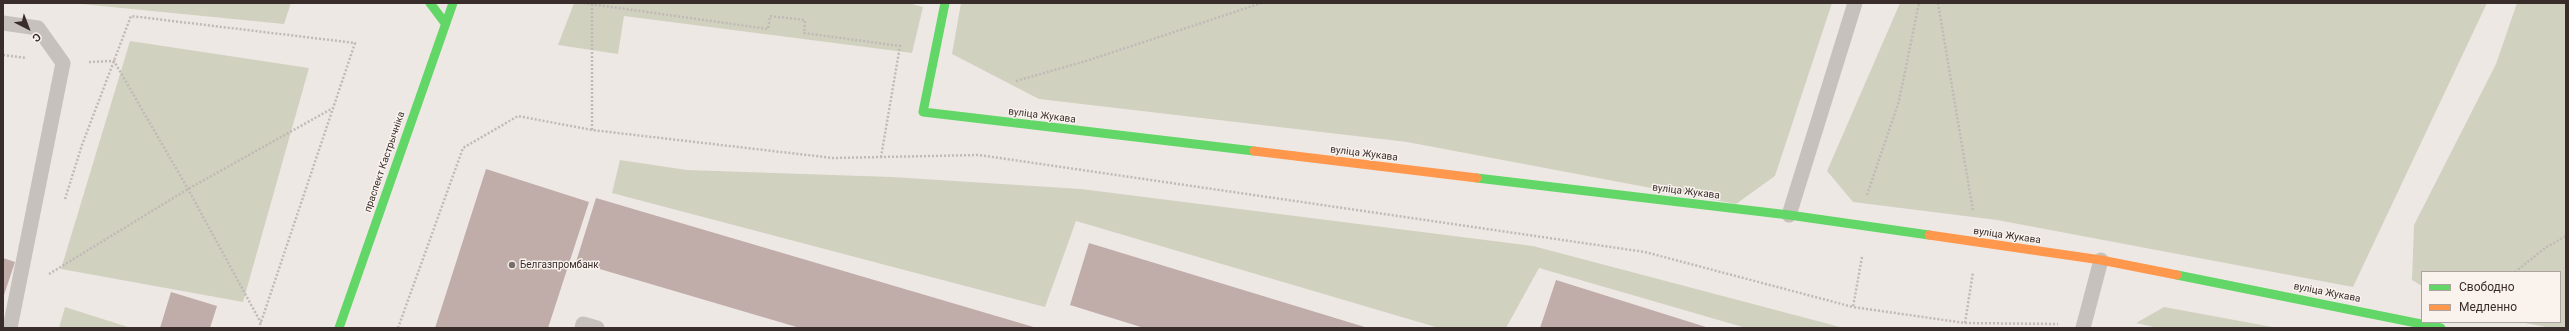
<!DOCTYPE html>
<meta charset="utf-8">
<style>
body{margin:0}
#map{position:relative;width:2569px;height:331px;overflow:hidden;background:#eee8e4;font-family:Roboto,sans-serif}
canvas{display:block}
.frame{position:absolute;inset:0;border:4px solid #382d2b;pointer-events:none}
.legend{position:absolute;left:2421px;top:271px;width:140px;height:52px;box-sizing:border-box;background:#f9f2ed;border:1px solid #aca39f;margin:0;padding:5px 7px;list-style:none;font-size:12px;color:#382d2b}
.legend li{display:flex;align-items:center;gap:8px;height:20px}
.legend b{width:20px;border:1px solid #aca39f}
.north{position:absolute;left:8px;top:8px;width:40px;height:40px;-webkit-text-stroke:3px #f9f2ed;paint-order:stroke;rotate:138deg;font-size:11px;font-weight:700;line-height:16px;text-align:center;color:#382d2b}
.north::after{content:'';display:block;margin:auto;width:14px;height:18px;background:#382d2b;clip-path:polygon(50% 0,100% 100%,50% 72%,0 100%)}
</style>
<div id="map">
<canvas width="2569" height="331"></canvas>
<div class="frame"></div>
<ul class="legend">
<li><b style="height:5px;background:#63d668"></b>Свободно</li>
<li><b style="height:5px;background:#ff974d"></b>Медленно</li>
</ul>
<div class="north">С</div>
</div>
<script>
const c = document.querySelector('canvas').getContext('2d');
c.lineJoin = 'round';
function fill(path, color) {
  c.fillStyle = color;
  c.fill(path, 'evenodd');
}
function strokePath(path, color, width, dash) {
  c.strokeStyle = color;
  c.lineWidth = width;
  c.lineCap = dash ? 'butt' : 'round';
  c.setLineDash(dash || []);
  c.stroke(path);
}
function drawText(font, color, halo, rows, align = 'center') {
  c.font = font + ' Roboto,sans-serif';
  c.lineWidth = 3;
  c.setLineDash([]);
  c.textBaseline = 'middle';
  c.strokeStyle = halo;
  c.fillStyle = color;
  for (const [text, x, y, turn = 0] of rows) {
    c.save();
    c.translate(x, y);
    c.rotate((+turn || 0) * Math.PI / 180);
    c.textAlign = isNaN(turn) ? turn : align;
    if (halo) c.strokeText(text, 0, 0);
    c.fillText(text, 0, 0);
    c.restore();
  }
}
const green = new Path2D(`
 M71,3h220l-7,21z
 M574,3h334l15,4 -11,46 -288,-37 -6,38 -60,-9z
 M961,3h871l-57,173 -39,28 -329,-62 -368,-43 -87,-45z
 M1900,3h587l-134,284 -356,-67 -144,-18 -26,-31z
 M2517,3h49v325h-15l-31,-6h40v-50h-138v14l-10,-6 2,-55 82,-161z
 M130,41l179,27 -66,234 -182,-33z
 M620,160l67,10 205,7 189,12 452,57 311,82h-98l-207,-60 -33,60h-67l-363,-107 -31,86 -433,-114z
 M65,307l66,21h-72z
 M2164,307l114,21h-120l-22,-5z`);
const building = new Path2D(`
 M486,169l103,33 -41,126h-113z
 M596,198l441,130h-237l-224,-66z
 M1089,243l279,85h-224l-74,-23z
 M3,258l12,4 -12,36z
 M1556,280l153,48h-169z
 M171,292l46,14 -7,22h-50z`);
const path = new Path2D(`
 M583,3l185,26 2,-13 35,4 -1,13 96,13 -19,111
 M1938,3l35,208
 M3,55l23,3
 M89,62l25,-1 74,128 73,134
 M1016,81l70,-20 176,-58
 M592,130v-127
 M1867,195l32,-94 20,-98
 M65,199l17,-54 49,-129 224,27 -96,285
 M1862,257l-9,50 112,16 93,1
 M2515,272l30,-24 21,-12
 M49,274l139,-85 145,-81
 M1965,323l8,-51
 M398,328l65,-180 55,-32 74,14 241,28 146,-3 666,97 208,55`);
const lane = new Path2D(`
 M3,23l35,5 25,35 -53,265
 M1789,215l66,-212
 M582,328l1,-4 14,4
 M2083,328l18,-68`);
const fast = new Path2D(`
 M430,3l15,20
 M945,3l-22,109 331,39
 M1477,178l312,37 140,20
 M2177,275l264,53
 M339,328l114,-325`);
const slow = new Path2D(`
 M1254,151l223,27
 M1929,235l172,25 76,15`);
const markers = [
 [512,265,4,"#786e6c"]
];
const streetNames = [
 ["вуліца Жукава",1042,116,7],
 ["вуліца Жукава",1364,154,7],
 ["праспект Кастрычніка",385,162,-71],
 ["вуліца Жукава",1686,192,7],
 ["вуліца Жукава",2007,236,8],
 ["вуліца Жукава",2327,293,11]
];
const poiNames = [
 ["Белгазпромбанк",520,265]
];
fill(green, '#d1d1c0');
fill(building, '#c0aca8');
strokePath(path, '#c0b9b6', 2.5, [2, 2]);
strokePath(lane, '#c7c1be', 15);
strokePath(fast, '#63d668', 9);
strokePath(slow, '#ff974d', 9);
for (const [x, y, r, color] of markers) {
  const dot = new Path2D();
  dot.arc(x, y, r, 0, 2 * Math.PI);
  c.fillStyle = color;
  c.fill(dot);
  strokePath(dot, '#f9f2ed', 1.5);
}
drawText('10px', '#382d2b', '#f9f2ed', streetNames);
drawText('10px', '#382d2b', '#f9f2ed', poiNames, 'left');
</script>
